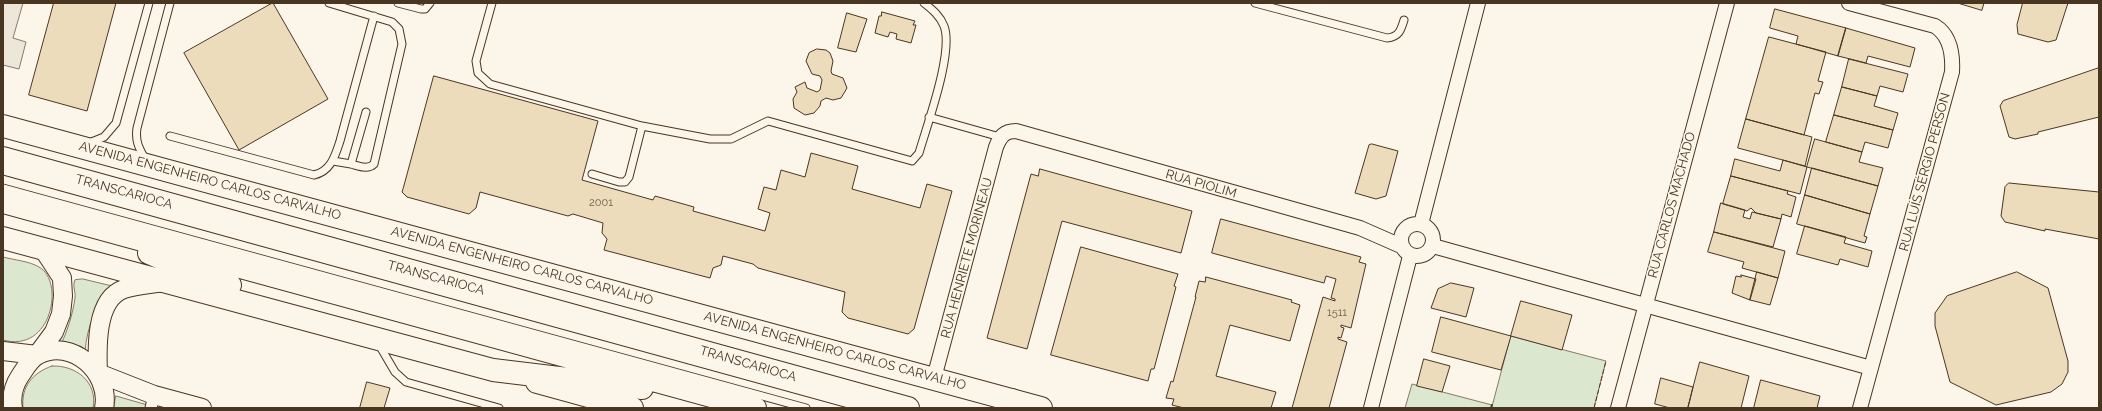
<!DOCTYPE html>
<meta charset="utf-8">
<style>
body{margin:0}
#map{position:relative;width:2102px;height:411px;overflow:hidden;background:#fbf6e9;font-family:Raleway,sans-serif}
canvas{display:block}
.frame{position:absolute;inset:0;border:4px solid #4a3520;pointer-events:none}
</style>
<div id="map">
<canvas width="2102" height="411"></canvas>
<div class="frame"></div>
</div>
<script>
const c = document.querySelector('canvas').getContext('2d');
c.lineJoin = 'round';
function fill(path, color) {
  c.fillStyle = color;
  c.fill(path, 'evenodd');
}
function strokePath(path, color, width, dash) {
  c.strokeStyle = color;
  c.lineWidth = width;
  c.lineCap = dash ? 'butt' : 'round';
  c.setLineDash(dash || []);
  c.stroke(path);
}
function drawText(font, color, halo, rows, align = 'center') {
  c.font = font + ' Raleway,sans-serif';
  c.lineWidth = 3;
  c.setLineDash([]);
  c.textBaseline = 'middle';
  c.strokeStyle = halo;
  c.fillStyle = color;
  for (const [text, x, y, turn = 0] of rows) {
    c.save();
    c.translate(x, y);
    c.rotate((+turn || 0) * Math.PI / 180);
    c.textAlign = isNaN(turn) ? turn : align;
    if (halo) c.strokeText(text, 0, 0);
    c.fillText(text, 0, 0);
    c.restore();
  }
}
const green = new Path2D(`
 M3,257c11,3 26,4 36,10 26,14 13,87 -36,73z
 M83,279l29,7c-16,21 -25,39 -27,66l-25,-6c7,-13 13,-33 15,-48 1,-6 -3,-12 0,-18z
 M1511,336l95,25 -12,47h-189l7,-24 80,21z
 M52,366c24,-1 46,16 41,42h-70c-2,-21 9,-35 29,-42z
 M116,396l42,12h-44z`);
const parking = new Path2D(`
 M3,3h20l-10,35 13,4 -7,27 -16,-4z`);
const building = new Path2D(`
 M54,3h62l-29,108 -58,-16z
 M273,3l55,96 -89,51 -55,-97z
 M1958,3h26l-2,7z
 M2023,3h45l-12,37 -8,2 -30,-8 -1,-9z
 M1775,9l71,19 -8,28 -42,-12 2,-8 -28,-8z
 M882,12l33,9 -2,4h3l-5,18 -15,-4 1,-5 -7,-2 -2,5 -13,-4 4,-17h2z
 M847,13l20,6 -11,33 -18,-4z
 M1846,28l69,20 -5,19 -42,-11 -2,7 -28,-7z
 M1769,37l57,15 -8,29 5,1 -4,12 -4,-1 -11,42 -58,-16z
 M817,49l9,1 4,3 3,8 -2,10 1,3 11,4 4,10 -6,10 -8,2 -7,-2 -5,3 -1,5 -6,7 -9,2 -11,-7 -1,-9 4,-7 -2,-5 10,-5 2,6 10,4 3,-2 2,-10 -2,-4 -8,-2 -6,-13 3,-8z
 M1849,59l59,15 -5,18 -23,-6 -3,10 -35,-9z
 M2099,68v49l-61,15v2l-23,5 -6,-2 -9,-31 3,-5z
 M434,76l164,45 -16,59 71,20 2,-4 39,11 -1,4 72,20 5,-18 -12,-4 6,-22 12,3 5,-20 24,7 6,-24 47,13 -6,23 68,19 7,-24 25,7 -38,138 -6,5 -60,-16 -6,-6 3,-20 -87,-24 -5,-4 -30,-8 -2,9 -8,3 -3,10 -106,-28 3,-11 -5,-6 1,-10 -30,-9 -5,2 -88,-24 -4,16 -7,6 -62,-17 -5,-5 1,-3z
 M1842,87l35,9 -3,10 24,7 -5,17 -59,-15z
 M1834,115l59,15 -5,18 -23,-6 -3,10 -36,-10z
 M1746,119l66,18 -7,29 -67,-18z
 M1815,139l47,13 -3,10 24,6 -5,18 -71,-19z
 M1372,144l26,7 -12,45 -10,3 -21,-6 14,-48z
 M1735,159l45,12 3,-11 24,7 -7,27 -69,-18z
 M1812,168l66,18 -8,28 -65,-19z
 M1040,169l152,42 -11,42 -119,-32 -35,128 -40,-11 44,-164 7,2z
 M1731,176l57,15 -1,3 9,3 -5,20 -9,-3 -1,5 -25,-6 -5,-5 -4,3 -24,-7z
 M2009,183l90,9v47l-54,-10v2l-40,-9 -4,-6 4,-29z
 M1805,195l65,19 -6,22 3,1 -2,6 -68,-19z
 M1721,203l24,7 -2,7 7,2 2,-7 29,7 -8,28 -59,-15z
 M1221,219l140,38 -2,5 7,2 -15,64 -10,-3v2l3,1 -3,10 -3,-1v2l9,3 -18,66h-37l31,-111 12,4v-2l-4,-1 5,-19 -10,-3 -2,7 -112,-30z
 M1805,226l41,11 -2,6 28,8 -4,16 -28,-8 -2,6 -41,-11z
 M1714,232l71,19 -7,27 -36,-10 2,-6 -36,-10z
 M1081,247l97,27 -4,12 2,1 -22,82h-3l-3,12 -97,-26z
 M1757,272l21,6 -8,27 -20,-5z
 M2017,272l31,16 20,73v11l-6,12 -11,8 -55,13 -46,-23 -15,-56v-13l12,-17z
 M1741,275l15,4 -6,21 -18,-7 4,-17 5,1z
 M1206,277l86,23 -1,2 9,3 -10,36 -60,-16 -14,51 60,16 -5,16h-87l-12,-3 2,-6 -8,-1 5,-17 2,1 23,-85h-1l4,-16 6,1z
 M1451,283l23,5 -8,29 -35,-9 7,-19z
 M1521,301l51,14 -10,35 -51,-14z
 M1441,317l70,19 -10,34 -69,-18z
 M1424,359l26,7 -8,26 -25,-6z
 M1700,362l49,14 -8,32h-53z
 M1661,378l32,9 -5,21h-18l-15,-4z
 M1761,380l59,16 -3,12h-63z
 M367,382l23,6 -6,20h-24z`);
const service = new Path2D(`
 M329,3l63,19 7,7 3,15 -28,120c-6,6 -15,2 -23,0
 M398,3l23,6h4l5,-6
 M492,3l-16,58 2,12 12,11 152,42 68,13h21l37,-18 144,40 7,-8c8,-28 35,-101 25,-127 -4,-10 -11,-16 -20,-23
 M1255,3l132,35c12,-1 14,-8 17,-18
 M929,117l71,20
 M170,136l144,39c17,-4 21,-19 26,-34l34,-125
 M89,143l15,-6 12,-14 33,-120
 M145,159c-6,-11 -10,-18 -8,-31l33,-125
 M333,161l18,3 15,-52
 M3,171l860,237
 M592,174l27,8h6l4,-5 13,-51
 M3,188l803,220
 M378,343l17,29 11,10 93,26`);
const pedestrian = new Path2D(`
 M151,408l3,-13`);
const minor = new Path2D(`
 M1849,3l86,23c16,10 18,29 17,46l-92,336
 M1401 240a16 16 0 1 1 32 0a16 16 0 1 1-32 0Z
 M1421,224l57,-221
 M1433,246l438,122
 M934,378l62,-231c4,-10 8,-16 20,-16l344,97 41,18
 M1371,408l39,-152
 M1618,408l109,-405`);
const tertiary = new Path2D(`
 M164,282c-13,2 -28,3 -40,7 -29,10 -27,60 -26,84l56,22 48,13
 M3,351l34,4 17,-23 7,-18 2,-18 -1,-18 -19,-29
 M13,408c-2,-11 1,-23 7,-32 5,-7 10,-17 18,-21 34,-18 73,18 66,53`);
const primary = new Path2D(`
 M3,126l1038,282
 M537,382l95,26`);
const trunk = new Path2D(`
 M3,158l905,250
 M3,202l752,206
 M3,238l490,132 149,18
 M149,253l60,26 21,6
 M1011,400l6,8`);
const fence = new Path2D(`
 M1594,408l12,-47`);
const wall = new Path2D(`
 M1491,408l1,-3`);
const numberNames = [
 ["2001",601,203],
 ["1511",1337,313]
];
const streetNames = [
 ["RUA LUÍS SÉRGIO PERSON",1925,172,-75],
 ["AVENIDA ENGENHEIRO CARLOS CARVALHO",210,181,15],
 ["RUA PIOLIM",1201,184,16],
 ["TRANSCARIOCA",124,192,15],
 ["RUA CARLOS MACHADO",1672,205,-75],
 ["RUA HENRIETE MORINEAU",967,258,-75],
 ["AVENIDA ENGENHEIRO CARLOS CARVALHO",522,266,15],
 ["TRANSCARIOCA",436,278,15],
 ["AVENIDA ENGENHEIRO CARLOS CARVALHO",835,351,15],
 ["TRANSCARIOCA",748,364,16]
];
fill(green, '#dce7d0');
strokePath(green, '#887966', 1);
fill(parking, '#ede7d9');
strokePath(parking, '#887966', 1);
fill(building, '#ecdcbc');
strokePath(building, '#4a3520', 1);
strokePath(service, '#4a3520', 9);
strokePath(pedestrian, '#4a3520', 13);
strokePath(minor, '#4a3520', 16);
strokePath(tertiary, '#4a3520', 20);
strokePath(primary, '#4a3520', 24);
strokePath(trunk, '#4a3520', 24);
strokePath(service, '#fbf6e9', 7);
strokePath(pedestrian, '#fbf6e9', 11);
strokePath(minor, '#fbf6e9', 14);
strokePath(tertiary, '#fbf6e9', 18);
strokePath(primary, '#fbf6e9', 22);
strokePath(trunk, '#fbf6e9', 22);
strokePath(fence, '#4a3520', 1, [5, 2]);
strokePath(wall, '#4a3520', 2);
drawText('11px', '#725f47', null, numberNames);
drawText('13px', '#4a3520', '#fbf6e9', streetNames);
</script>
